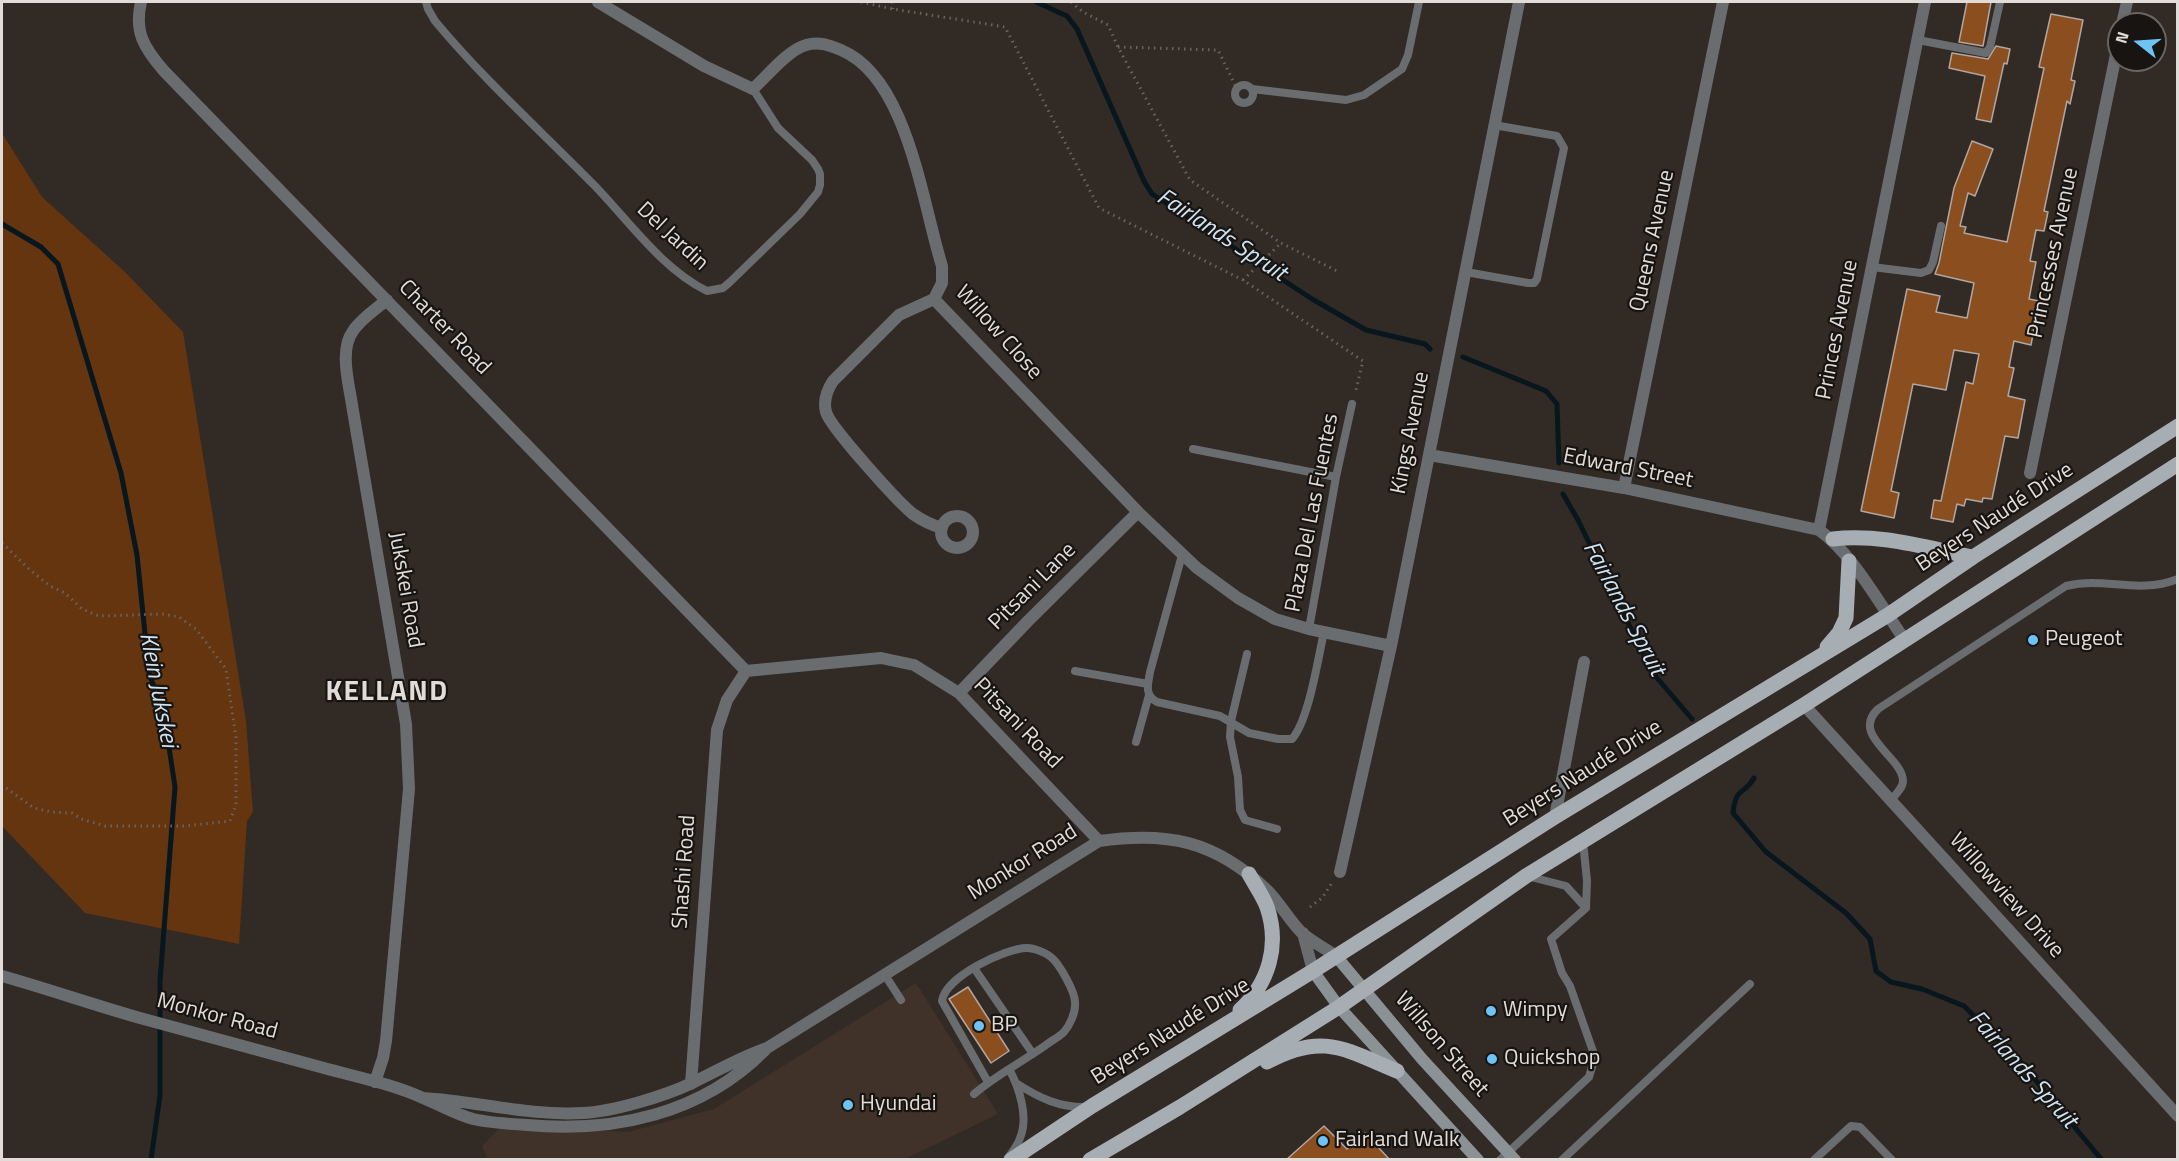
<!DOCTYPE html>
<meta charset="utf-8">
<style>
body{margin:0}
#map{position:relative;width:2179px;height:1161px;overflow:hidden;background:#322a25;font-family:"Titillium Web",sans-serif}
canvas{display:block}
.frame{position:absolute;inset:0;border:3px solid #e1dcd8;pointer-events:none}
.north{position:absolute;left:2107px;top:12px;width:60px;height:60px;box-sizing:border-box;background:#171411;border:2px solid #686461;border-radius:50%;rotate:287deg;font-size:16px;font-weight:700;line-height:24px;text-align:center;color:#e1dcd8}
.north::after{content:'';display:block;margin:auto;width:21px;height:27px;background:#6fc2f4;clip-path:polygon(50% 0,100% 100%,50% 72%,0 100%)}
</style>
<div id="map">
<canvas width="2179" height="1161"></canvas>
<div class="frame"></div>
<div class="north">N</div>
</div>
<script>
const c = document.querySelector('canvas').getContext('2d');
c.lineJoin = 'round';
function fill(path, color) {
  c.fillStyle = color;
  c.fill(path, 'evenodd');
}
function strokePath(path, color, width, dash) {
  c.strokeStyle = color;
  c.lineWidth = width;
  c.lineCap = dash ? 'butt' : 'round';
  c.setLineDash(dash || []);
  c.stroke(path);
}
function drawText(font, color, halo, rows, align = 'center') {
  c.font = font + ' "Titillium Web",sans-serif';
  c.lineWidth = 4.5;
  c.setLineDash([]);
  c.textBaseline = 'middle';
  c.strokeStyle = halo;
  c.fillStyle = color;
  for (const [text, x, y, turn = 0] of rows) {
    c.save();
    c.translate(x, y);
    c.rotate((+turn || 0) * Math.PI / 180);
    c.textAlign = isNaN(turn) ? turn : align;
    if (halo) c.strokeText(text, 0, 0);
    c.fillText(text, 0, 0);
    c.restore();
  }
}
const built = new Path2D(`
 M916,983l82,131 -93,45 -417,1 -6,-14 20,-20 126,6 86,-23z`);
const green = new Path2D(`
 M2,133l40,64 83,75 58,60 63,389 7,91 -6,9 -8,123 -154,-31 -83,-87z`);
const stream = new Path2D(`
 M1036,2l31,14 10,13 67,152 8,13 160,105 54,31 59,14 5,5
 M2,224l39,23 17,17 63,209 16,82 12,118 15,41 11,73 -15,194v114l-9,65
 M1463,357l83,34 11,13 2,59
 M1563,494l15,26 74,152 40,47
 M1754,778c-10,18 -18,7 -21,35l33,39 80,61 24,26 6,32 15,11 31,7 42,17 54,53 84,101`);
const building = new Path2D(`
 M1967,2h24l-8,44 -24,-4z
 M2051,14l32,6 -12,60 4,1 -5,23 -3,-3 -23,110 4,1 -4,19 -8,-1 -6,31 6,1 -7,37 10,2 -8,44 -17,-4 -5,26 5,1 -6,28 17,4 -7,38 -13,-2 -13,63 -9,-1 -1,4 -16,-3 -2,7 -7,-2 -4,18 -22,-4 3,-18 7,1 25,-119 7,2 6,-30 -25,-4 -8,40 -33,-6 -22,107 8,2 -5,25 -33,-7 46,-222 33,7 -4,16 31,6 7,-35 -39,-9 4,-11 15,-75 18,-47 21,8 -18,47 -7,-3 -8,33 6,1 -2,6 43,9 37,-174 -5,-1z
 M1996,46l14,3 -3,15 -3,-1 -13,59 -15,-3 9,-43 -36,-8 3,-15 36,6z
 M968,987l41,64 -18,12 -42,-64z
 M1324,1126l23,23 18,-16 25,27h-104z`);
const path = new Path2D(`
 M861,2l32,7 112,18 94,181 144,72 120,81 -8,33
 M892,2l1,7
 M1071,2l12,10 25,13 10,22 72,133 91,63 56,28
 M1118,47l100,3 19,39
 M1243,280l38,-37
 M2,543l27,26 21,17 15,7 17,16 17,7 63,-2 17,3 17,12 30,40 10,69v67l-6,16 -45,5h-80l-24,-7 -9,-6 -21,-1 -17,-4 -32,-23
 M1310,907l12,-9 10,-15`);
const lane = new Path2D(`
 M426,2l2,7 7,12c49,59 106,110 159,164 35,36 68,84 113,106l16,-3 7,-6 70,-68 18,-22 2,-7v-11l-2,-5 -6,-9 -34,-32 -25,-39
 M1918,40l68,13 4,-6 10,-45
 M1235 94a9 9 0 1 1 18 0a9 9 0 1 1-18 0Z
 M1252,89l94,11 18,-5 38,-26 6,-14 11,-53
 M1872,267l49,6 8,-3 4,-8 8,-36
 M1466,272l62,11h6l3,-4 27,-131 -7,-12 -63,-11
 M1193,449l143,28
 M1182,555l-32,117c-2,12 -6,23 7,30l63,14 29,17 29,6h14c17,-19 26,-81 32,-107
 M1309,629l27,-152 16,-73
 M1247,654l-16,67 -1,16 8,40 2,33 5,10 32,9
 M1075,671l73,13
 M1136,742l13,-47
 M1891,800c4,-5 12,-12 12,-19 0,-24 -53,-45 -25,-72l188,-123c40,-10 69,9 112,-7
 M1527,876l39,10 20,22
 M974,968l59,86
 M885,975l16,25
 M1016,1083c23,15 44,25 71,24
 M974,1094c22,-19 48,-32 72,-49 5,-4 13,-8 18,-13 6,-7 12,-20 11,-30 0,-10 -15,-37 -23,-44 -5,-5 -18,-10 -25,-10 -22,0 -82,29 -85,53l46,81
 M1008,1158c4,-6 10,-13 12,-20 9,-21 -1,-51 -11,-69
 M1500,1160l89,-83 6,-20 -25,-71 -8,-13 -11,-34 35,-31 1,-27 -4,-40
 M1562,1160l188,-176
 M1814,1160l37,-34 9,1 32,33`);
const street = new Path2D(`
 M141,2c-7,30 3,46 23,69l582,600
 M598,2l106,64 49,23c14,-13 35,-39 53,-44 12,-4 23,0 35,5 67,28 81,153 101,216v17l-8,16
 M2122,24l5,-22
 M934,299l204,213 59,56 41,30 37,21 34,10 82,17
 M934,299l-35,16 -66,66c-6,9 -10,19 -7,31 4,15 72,90 87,102 10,7 18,11 29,14
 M1429,455l195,33 195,42c33,23 62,76 85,109
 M2030,473l89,-433
 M1624,488l99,-486
 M941 532a16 16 0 1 1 32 0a16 16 0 1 1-32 0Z
 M1819,530l106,-528
 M746,671l135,-13 33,7 45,28 140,148
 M959,693l69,-72 110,-109
 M1804,705l374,411
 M1555,817l29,-155
 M1340,872l51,-226 128,-644
 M1303,933l10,38
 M2,976c46,13 92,29 138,42 61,17 123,33 184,50 33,9 68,16 99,30 17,7 32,16 50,21 18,4 36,5 54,6 87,8 175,-11 238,-75
 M375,1082l8,-24 3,-17 23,-252 -3,-65 -54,-319c-3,-21 -13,-55 1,-74 8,-12 23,-22 34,-31
 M691,1084l26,-354 10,-30 19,-29
 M423,1098c53,3 105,18 159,15 30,-1 83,-17 110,-30 27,-13 47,-25 75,-35l332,-207c69,-10 116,0 168,49 13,13 22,30 35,43 10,9 23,15 34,23`);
const secondary = new Path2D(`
 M1336,956l86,103 93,101
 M1313,971l26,36 139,153`);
const primary = new Path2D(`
 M1833,539c46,-6 94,9 140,18
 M1827,647l12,-14 7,-15 3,-57
 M1240,1010c29,-27 40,-65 27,-103 -4,-11 -12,-22 -18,-33
 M1267,1062c55,-30 77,-13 130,9
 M1011,1160l81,-54 221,-135 242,-154 333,-202 85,-58 205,-131
 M1090,1160l90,-53 159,-100 187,-131 278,-171 374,-241`);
const markers = [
 [2033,640,6,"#6fc2f4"],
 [1491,1011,6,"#6fc2f4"],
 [979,1026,6,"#6fc2f4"],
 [1492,1059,6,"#6fc2f4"],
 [848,1105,6,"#6fc2f4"],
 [1323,1141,6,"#6fc2f4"]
];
const streetNames = [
 ["Del Jardin",672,237,43],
 ["Queens Avenue",1653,241,-78],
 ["Princesses Avenue",2054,253,-78],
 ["Charter Road",444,328,46],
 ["Princes Avenue",1838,330,-79],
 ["Willow Close",998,333,48],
 ["Kings Avenue",1411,433,-79],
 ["Edward Street",1628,469,11],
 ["Plaza Del Las Fuentes",1313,513,-79],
 ["Beyers Naudé Drive",1995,518,-33],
 ["Pitsani Lane",1033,587,-45],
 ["Jukskei Road",405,590,80],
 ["Pitsani Road",1017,724,46],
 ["Beyers Naudé Drive",1583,774,-32],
 ["Monkor Road",1023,863,-32],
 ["Shashi Road",685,872,-86],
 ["Willowview Drive",2006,896,48],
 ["Monkor Road",217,1017,15],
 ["Beyers Naudé Drive",1171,1032,-32],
 ["Willson Street",1441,1045,49]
];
const poiNames = [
 ["Peugeot",2045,640],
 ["Wimpy",1503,1011],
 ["BP",991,1026],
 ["Quickshop",1504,1059],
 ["Hyundai",860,1105],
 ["Fairland Walk",1335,1141]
];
const waterNames = [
 ["Fairlands Spruit",1221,236,33],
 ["Fairlands Spruit",1623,609,62],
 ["Klein Jukskei",157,690,79],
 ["Fairlands Spruit",2022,1070,48]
];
const districtNames = [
 ["KELLAND",387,693]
];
fill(built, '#403229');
fill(green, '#64350f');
strokePath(stream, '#08161e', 5);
fill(building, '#8b4e1f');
strokePath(building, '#b1a6a0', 1.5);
strokePath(path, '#6a635e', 3, [1.5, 4.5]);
strokePath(lane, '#696d70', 8);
strokePath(street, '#696d70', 12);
strokePath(secondary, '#8b9296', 12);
strokePath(primary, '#a6aeb4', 15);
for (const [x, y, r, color] of markers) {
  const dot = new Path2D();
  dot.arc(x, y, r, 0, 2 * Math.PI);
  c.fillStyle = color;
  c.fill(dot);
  strokePath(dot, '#171411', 2);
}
drawText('22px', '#e1dcd8', '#171411', streetNames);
drawText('22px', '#e1dcd8', '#171411', poiNames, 'left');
drawText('italic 24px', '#cee4f3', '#171411', waterNames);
c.letterSpacing = '1.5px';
drawText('bold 28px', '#e1dcd8', '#171411', districtNames);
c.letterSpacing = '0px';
</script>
